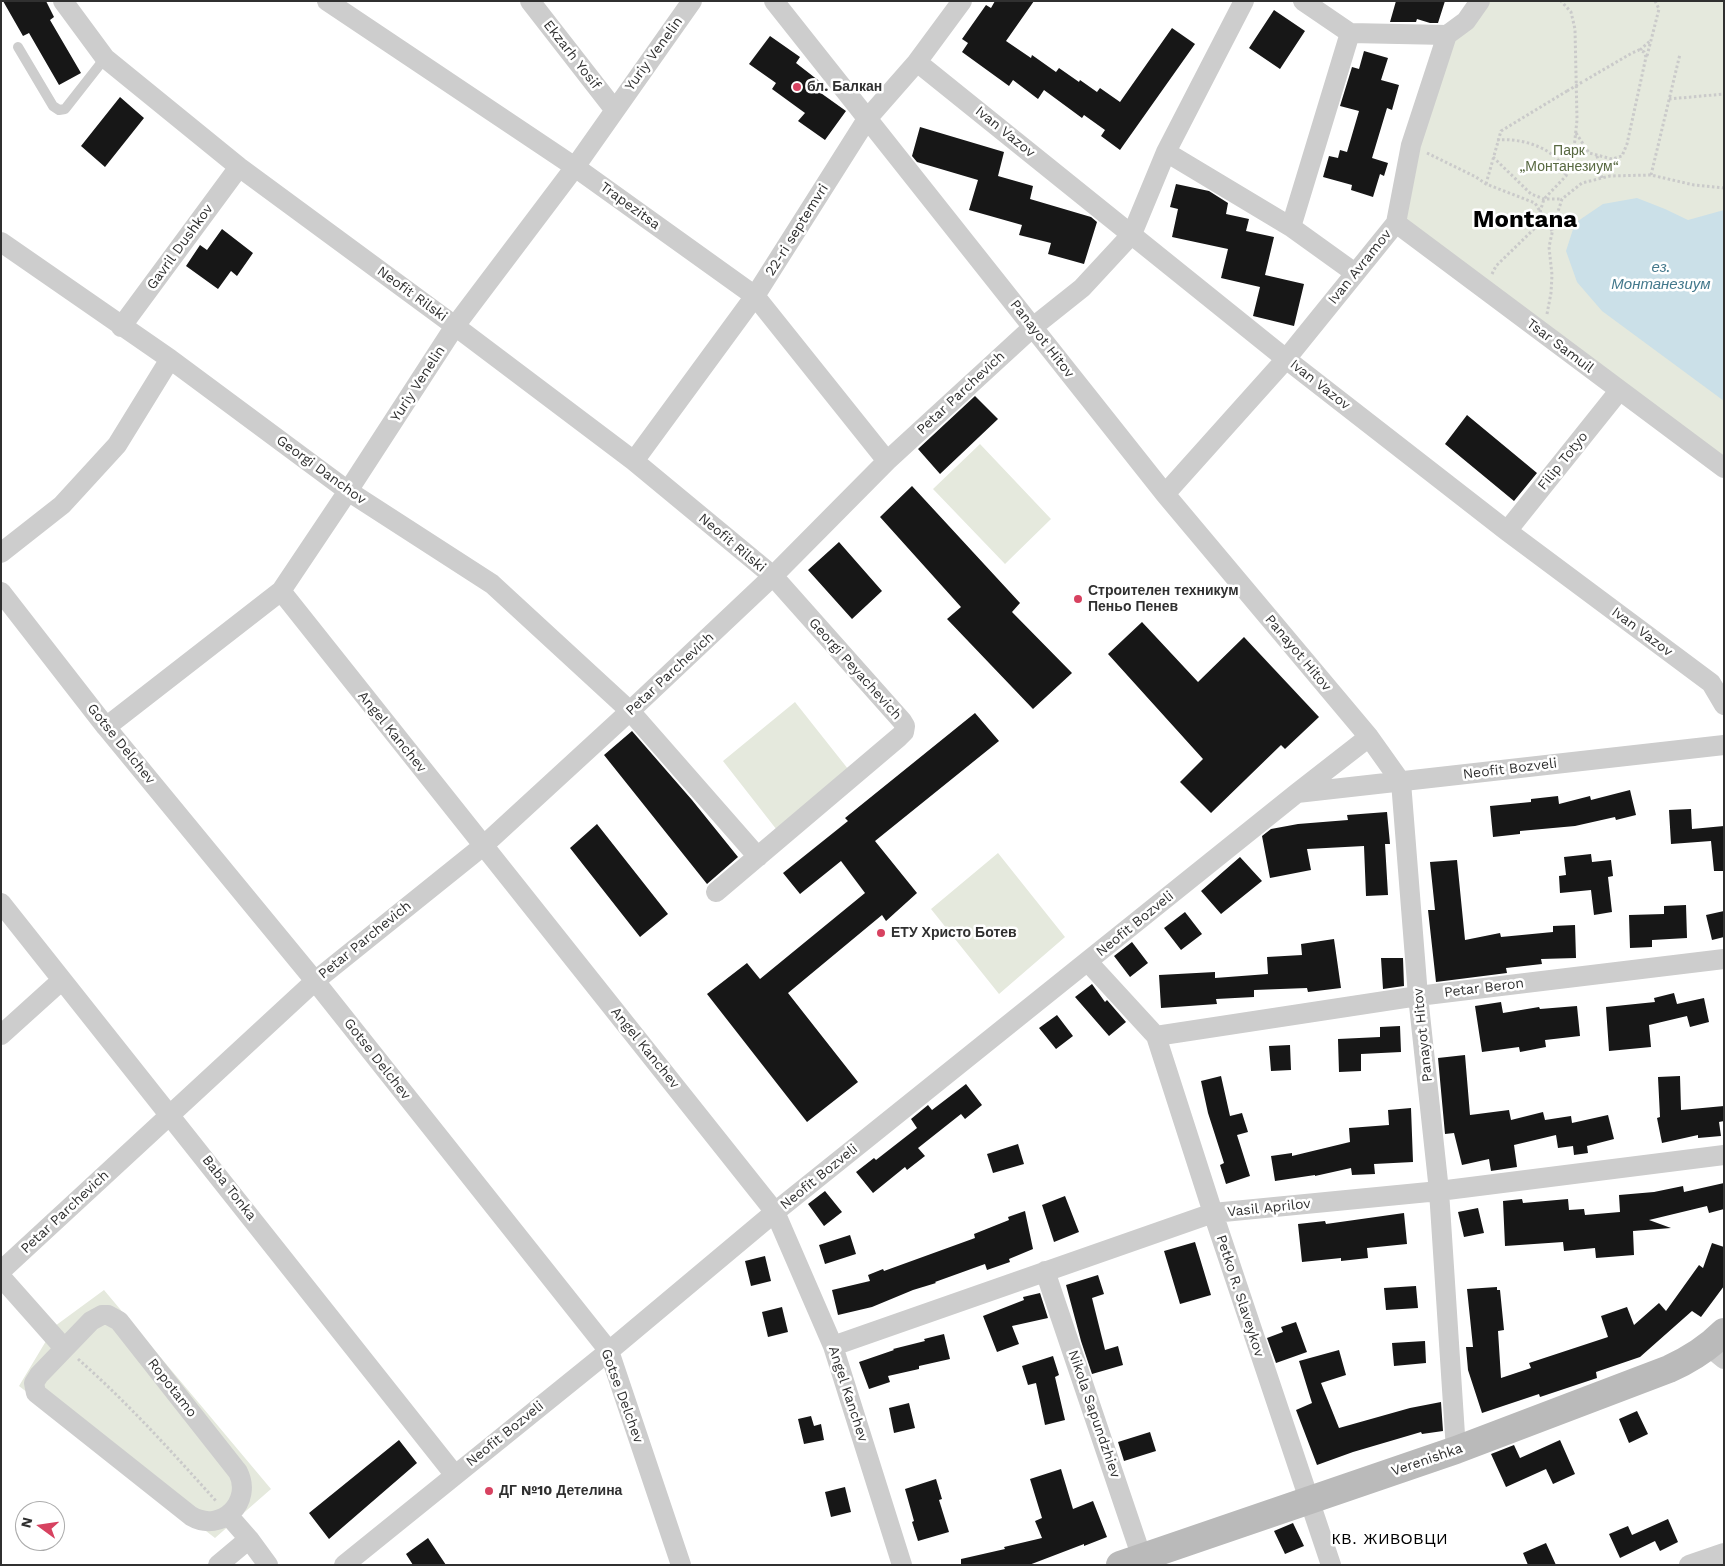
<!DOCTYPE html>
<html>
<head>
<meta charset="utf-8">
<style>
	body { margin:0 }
	#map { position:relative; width:1725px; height:1566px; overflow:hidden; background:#fff; font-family:"Work Sans",sans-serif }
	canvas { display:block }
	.frame { position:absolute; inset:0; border:2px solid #303030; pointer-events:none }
	.north { position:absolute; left:15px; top:1501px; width:50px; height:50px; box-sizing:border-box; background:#fff; border:1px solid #acacac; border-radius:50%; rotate:284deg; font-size:14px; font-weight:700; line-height:20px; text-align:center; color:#303030 }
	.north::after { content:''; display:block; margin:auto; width:18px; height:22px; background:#d74260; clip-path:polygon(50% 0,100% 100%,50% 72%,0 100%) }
</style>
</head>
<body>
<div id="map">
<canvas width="1725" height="1566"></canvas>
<div class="frame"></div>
<div class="north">N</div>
</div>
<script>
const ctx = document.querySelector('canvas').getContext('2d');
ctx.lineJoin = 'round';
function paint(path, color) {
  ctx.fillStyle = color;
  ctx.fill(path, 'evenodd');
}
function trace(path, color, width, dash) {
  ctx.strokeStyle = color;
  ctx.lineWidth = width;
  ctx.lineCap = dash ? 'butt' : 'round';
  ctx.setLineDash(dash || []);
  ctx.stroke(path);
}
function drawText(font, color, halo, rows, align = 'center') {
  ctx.font = font + ' "Work Sans",sans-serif';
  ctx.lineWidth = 5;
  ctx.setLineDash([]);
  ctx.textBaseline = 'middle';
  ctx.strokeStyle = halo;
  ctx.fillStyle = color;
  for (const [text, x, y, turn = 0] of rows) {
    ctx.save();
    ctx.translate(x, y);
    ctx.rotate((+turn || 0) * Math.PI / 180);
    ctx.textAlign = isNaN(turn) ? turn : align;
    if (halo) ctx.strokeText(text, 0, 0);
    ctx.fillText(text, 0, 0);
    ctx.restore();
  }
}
const green = new Path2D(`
	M1480,1H1724V467L1396,223L1447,35Z
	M980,444L1051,519L1005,564L933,489Z
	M795,702L852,774L780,834L723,761Z
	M998,853L1065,937L999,994L931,909Z
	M104,1290L271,1489L215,1538L19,1386L55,1326Z`);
const water = new Path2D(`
	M1637,198L1665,209L1688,220L1724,210V401L1602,311L1577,282L1566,251L1575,223L1603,204Z`);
const building = new Path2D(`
	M3,1H46L54,17L50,20L81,73L59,85L29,33L23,36Z
	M995,1H1034L1006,41L1031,58L1032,55L1056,72L1059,68L1079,82L1080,80L1097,92L1100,88L1120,102L1172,28L1195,44L1120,150L1101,136L1105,130L1084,115L1082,118L1044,90L1038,99L1013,80L1009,86L962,52L968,43L962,39L986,5L991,8Z
	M1396,1H1445L1438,23H1430L1417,19L1416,22H1390Z
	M1274,10L1305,31L1280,69L1249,48Z
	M770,36L800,57L796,63L823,84L818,91L846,111L825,140L798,121L805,113L772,89L776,83L749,64Z
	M1364,51L1388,58L1381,80L1399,85L1392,110L1387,108L1372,158L1388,163L1384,176L1380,174L1373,197L1351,190L1352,185L1323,177L1329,156L1338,158L1340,150L1347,152L1359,111L1340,106L1352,67L1359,69Z
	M120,97L144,118L105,167L81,146Z
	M920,127L1004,152L998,176L1033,186L1030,199L1091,217L1097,222L1084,264L1048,254L1051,243L1019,235L1022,225L969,210L978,180L917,162L912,156Z
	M1176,184L1209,191L1228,203L1226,214L1249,219L1246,231L1274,237L1265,275L1304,284L1294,326L1253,316L1260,287L1221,278L1228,249L1172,237L1178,209L1170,207Z
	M222,229L253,253L237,276L231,271L218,289L186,266L200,245L207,250Z
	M975,396L998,419L940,474L918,449Z
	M1467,415L1537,473L1514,501L1445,444Z
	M912,486L1020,603L1012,612L1072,673L1033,709L947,619L961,607L880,517Z
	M839,542L882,591L852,619L808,570Z
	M1142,622L1198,682L1244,637L1319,717L1285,749L1281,745L1211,813L1180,782L1203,759L1108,654Z
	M975,713L999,741L875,841L917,893L886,921L882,915L788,993L858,1082L807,1122L707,994L747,963L760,979L865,893L841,861L800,894L783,873L848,821L845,818Z
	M632,731L692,800L738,857L707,884L604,755Z
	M1630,790L1636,815L1616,820L1615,817L1575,826L1520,831V834L1493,837L1490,806L1531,802V799L1558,796L1559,804L1590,796L1591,800Z
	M1691,809L1692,829L1724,826V871H1714L1711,841L1671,844L1669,810Z
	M1387,812L1390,844H1385L1388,895L1366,896L1364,846L1307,849L1311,870L1270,878L1262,836L1271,829L1298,824L1348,820L1347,815Z
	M597,824L668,914L640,937L570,848Z
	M1591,854L1592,862L1611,860L1613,876L1608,877L1612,912L1594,915L1591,890L1560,893L1559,876L1566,875L1564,857Z
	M1240,857L1262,881L1221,914L1201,891Z
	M1457,860L1465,940L1500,933L1501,937L1553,932V926L1575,925L1576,958L1541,959L1542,964L1506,968L1507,973L1436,982L1428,910H1435L1430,862Z
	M1686,905L1687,938L1652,940V947L1630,948L1629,915L1664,914V906Z
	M1724,911V937L1712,940L1706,915Z
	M1185,912L1202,934L1181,950L1164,928Z
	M1334,939L1341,988L1308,992L1307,988L1254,990V997L1216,999L1217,1004L1161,1008L1159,975L1215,972V978L1268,974L1267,957L1302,955L1301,944Z
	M1132,942L1148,963L1130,977L1114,956Z
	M1381,958H1403L1404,986L1383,989Z
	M1092,984L1105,1002L1107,1000L1126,1022L1109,1036L1075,997Z
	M1674,993L1677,1004L1704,998L1709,1022L1690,1027L1687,1016L1649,1025L1651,1047L1609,1051L1606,1007L1655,1002L1654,998Z
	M1501,1002L1503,1013L1539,1007L1540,1009L1577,1006L1580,1036L1545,1040L1546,1047L1520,1052L1519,1047L1482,1052L1475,1006Z
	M1057,1015L1073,1036L1056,1049L1039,1028Z
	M1400,1026L1401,1052L1361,1054V1071L1339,1072L1338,1039L1380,1037V1027Z
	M1290,1045L1291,1070L1271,1071L1269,1046Z
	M1465,1055L1470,1115L1509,1110L1511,1120L1543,1112L1545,1120L1571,1116L1572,1123L1608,1115L1614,1139L1587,1146L1588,1153L1574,1155L1573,1146L1558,1148L1556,1135L1514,1145L1517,1167L1491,1171L1489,1159L1462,1165L1454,1133L1445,1134L1438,1058Z
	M1221,1076L1230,1116L1242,1113L1248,1132L1237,1135L1250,1176L1226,1184L1220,1165L1224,1163L1208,1113L1201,1081Z
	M1680,1076L1681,1110L1724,1106V1121L1719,1122L1721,1136L1698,1138V1135L1662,1143L1657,1118L1660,1117L1658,1077Z
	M966,1084L982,1105L965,1119L961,1114L918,1148L925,1156L907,1170L905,1167L873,1193L856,1172L874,1158L876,1160L917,1128L911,1119L928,1105L932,1110Z
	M1411,1108L1413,1162L1374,1164L1375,1174L1352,1175L1351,1168L1315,1176V1175L1275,1181L1271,1156L1292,1153V1156L1350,1142L1349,1128L1389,1125L1388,1110Z
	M1018,1144L1024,1164L993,1173L987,1154Z
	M1724,1183V1209L1709,1213L1707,1206L1649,1220L1671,1228L1633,1231L1634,1255L1596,1258L1595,1248L1564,1251L1563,1242L1505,1246L1503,1201L1522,1199L1523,1203L1568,1199L1569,1210L1584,1209L1585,1215L1620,1212L1619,1195L1654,1192L1683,1186L1684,1192Z
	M825,1191L842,1212L824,1226L808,1204Z
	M1065,1196L1079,1232L1054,1242L1042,1205Z
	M1478,1208L1484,1233L1464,1237L1458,1212Z
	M1025,1211L1033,1249L1009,1259L1010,1262L987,1270L985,1264L935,1282L936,1283L913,1290L872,1307L838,1315L832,1290L870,1281L868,1275L883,1269L884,1271L975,1238L974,1234L1009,1220L1008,1217Z
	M1404,1213L1407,1244L1367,1248L1368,1258L1341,1261V1258L1302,1262L1298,1224L1325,1221L1326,1224Z
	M850,1235L856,1254L825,1264L819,1245Z
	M1195,1242L1211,1295L1180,1304L1164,1251Z
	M1712,1243L1724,1247V1286L1701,1317L1692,1311L1640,1357L1596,1372L1597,1378L1540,1397L1539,1394L1482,1413L1468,1370L1466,1347H1473L1467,1289L1497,1287V1290H1500L1504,1330L1498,1331L1501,1378L1531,1368L1529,1363L1608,1337L1601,1316L1627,1307L1634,1325L1659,1303L1666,1311L1699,1265L1703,1268Z
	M765,1256L771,1281L751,1286L745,1261Z
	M1098,1275L1104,1294L1092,1298L1105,1350L1118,1346L1123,1365L1092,1374L1081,1341L1066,1285Z
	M1416,1286L1418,1308L1386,1310L1384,1288Z
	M1040,1293L1048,1318L1012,1326L1019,1344L997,1352L983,1316L1024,1300L1023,1297Z
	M782,1307L788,1332L768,1337L762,1312Z
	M1296,1322L1307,1352L1276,1363L1267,1338L1283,1332L1281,1327Z
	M944,1334L950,1359L919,1366V1369L888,1376L890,1382L869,1389L859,1362L894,1350L893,1349L925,1341L924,1339Z
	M1425,1341L1426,1363L1394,1366L1392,1343Z
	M1339,1350L1346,1375L1321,1383L1339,1428L1410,1408L1441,1402L1443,1431L1422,1434L1421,1432L1353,1452L1317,1465L1296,1410L1312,1403L1299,1361Z
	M1053,1356L1059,1375L1055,1377L1065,1420L1045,1425L1036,1383L1028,1385L1022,1366Z
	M909,1403L915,1428L894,1433L889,1408Z
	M1637,1411L1648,1434L1629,1443L1619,1419Z
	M811,1416L814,1426L821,1424L824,1440L804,1444L798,1419Z
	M1150,1432L1156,1451L1124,1461L1118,1442Z
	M399,1440L417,1463L329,1539L309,1513Z
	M1560,1440L1575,1474L1553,1484L1546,1469L1506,1487L1491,1454L1514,1445L1520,1458Z
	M1061,1469L1073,1509L1093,1501L1107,1537L1084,1546V1544L1029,1565H961V1559L1005,1549L1004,1547L1042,1538L1035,1521L1042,1518L1030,1479Z
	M936,1479L942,1499L939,1500L949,1532L918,1541L912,1522L914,1521L905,1489Z
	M845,1487L851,1512L831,1517L825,1492Z
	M1668,1519L1678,1542L1660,1551L1655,1541L1620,1558L1609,1534L1628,1526L1632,1535Z
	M1293,1523L1304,1546L1285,1554L1274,1531Z
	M428,1538L446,1565H413L406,1554Z
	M1546,1543L1556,1565H1528L1523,1553Z`);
const path = new Path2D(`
	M1640,50L1650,41
	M1647,56L1659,9L1655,1
	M1669,99L1724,94
	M1576,133L1589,153L1612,159L1622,156L1627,144L1646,57L1644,52L1639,50L1632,53L1584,81
	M1497,140C1518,138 1545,145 1559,161C1562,165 1564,171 1566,176
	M1427,153L1476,177L1486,184L1535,203L1552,231
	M1597,156L1602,178
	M1493,157L1531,194L1544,199H1562
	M1651,175L1680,54
	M1486,184L1501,131L1567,91
	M1492,274L1496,266L1535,228L1544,199L1566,176L1573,158L1577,120L1575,29L1571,12L1561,1
	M1547,314L1551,293L1552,275L1549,247L1554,224L1562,199L1582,183L1610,176L1651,175L1694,185L1724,188
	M78,1359C128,1403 172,1452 216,1501`);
const service = new Path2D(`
	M18,47L53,106L59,110L65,109L105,58`);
const minor = new Path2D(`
	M63,1L105,58L239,167L455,326L634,461L773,576L902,721L905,726L904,732L899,737L716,892
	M327,1L575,167L755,296L887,461
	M530,1L614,109
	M774,1L1165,494L1369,737L1401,782L1418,996L1439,1191L1456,1450
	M1303,1L1350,33L1447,35
	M917,62L1286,359L1507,531L1711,683L1724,705
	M1166,152L1291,227L1350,33
	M1396,223L1724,468
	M1291,227L1355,273
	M1,242L170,359L348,491L492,584L630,711L758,857
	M121,327L239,167
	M634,461L755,296L867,119L917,62L962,1
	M1165,494L1286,359L1396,223L1411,145L1447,35L1466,21L1480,1
	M1507,531L1619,391
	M1,553L62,505L117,445L170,359
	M281,591L775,1212L833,1346L902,1565
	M1,592L106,727L315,981L609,1351L681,1565
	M106,727L281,591L348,491L455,326L575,167L692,1
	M1297,793L1724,745
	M1,903L454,1474
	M1088,962L1156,1036L1213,1213L1331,1565
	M1,1035L62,980
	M1156,1036L1418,996L1724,959
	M1,1271L315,981L483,846L630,711L773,576L887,461L1033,327L1082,288L1132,234L1166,152L1244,1
	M1045,1271L1142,1558
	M1,1277L64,1348
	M102,1315H108L119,1321L238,1472C253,1501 222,1534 191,1516L36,1393L34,1383L39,1375L91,1321Z
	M833,1346L1213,1213L1439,1191L1724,1155
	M1708,1346L1724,1359
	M249,1539L268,1565
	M218,1565L249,1539L228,1515
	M344,1565L609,1351L775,1212L1297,793L1369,737
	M1689,1565L1724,1553`);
const secondary = new Path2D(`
	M1120,1565L1456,1450L1669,1369C1689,1360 1708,1348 1724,1332`);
const pathBridge = new Path2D(`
	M1567,91L1584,81`);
const markers = [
	[797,87,5,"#d74260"],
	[1078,599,5,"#d74260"],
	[881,933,5,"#d74260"],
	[489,1491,5,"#d74260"]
];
const streetNames = [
	["Yuriy Venelin",654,54,-54],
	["Ekzarh Yosif",572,55,52],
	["Ivan Vazov",1005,132,39],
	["Trapezitsa",630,206,36],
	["22-ri septemvri",797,230,-58],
	["Gavril Dushkov",180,247,-54],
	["Ivan Avramov",1360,267,-51],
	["Neofit Rilski",412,294,36],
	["Panayot Hitov",1042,339,52],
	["Tsar Samuil",1560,346,37],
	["Yuriy Venelin",418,384,-57],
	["Ivan Vazov",1320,385,38],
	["Petar Parchevich",961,393,-43],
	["Filip Totyo",1563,461,-51],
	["Georgi Danchov",321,470,36],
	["Neofit Rilski",732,543,40],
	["Ivan Vazov",1642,632,37],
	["Panayot Hitov",1298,653,50],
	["Georgi Peyachevich",855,669,48],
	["Petar Parchevich",670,674,-43],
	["Angel Kanchev",392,732,51],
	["Gotse Delchev",121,744,51],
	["Neofit Bozveli",1510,769,-7],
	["Neofit Bozveli",1135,924,-39],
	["Petar Parchevich",365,940,-39],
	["Petar Beron",1484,988,-7],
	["Panayot Hitov",1423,1035,-96],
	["Angel Kanchev",645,1048,51],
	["Gotse Delchev",377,1059,52],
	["Neofit Bozveli",819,1177,-39],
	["Baba Tonka",229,1188,52],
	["Vasil Aprilov",1269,1208,-6],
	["Petar Parchevich",65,1212,-43],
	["Petko R. Slaveykov",1240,1296,72],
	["Ropotamo",172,1388,52],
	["Angel Kanchev",848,1394,72],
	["Gotse Delchev",622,1396,70],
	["Nikola Sapundzhiev",1094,1414,71],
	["Neofit Bozveli",505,1434,-39],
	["Verenishka",1427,1460,-19]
];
const poiNames = [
	["бл. Балкан",807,87],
	["Строителен техникум",1088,591],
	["Пеньо Пенев",1088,607],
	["ЕТУ Христо Ботев",891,933],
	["ДГ №10 Детелина",499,1491]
];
const parkNames = [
	["Парк",1569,151],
	["„Монтанезиум“",1569,167]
];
const waterNames = [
	["ез.",1661,268],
	["Монтанезиум",1661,285]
];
const neighbourhoodNames = [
	["КВ. ЖИВОВЦИ",1390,1540]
];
const townNames = [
	["Montana",1525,220]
];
paint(green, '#e5e9dd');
paint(water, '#cbe0e8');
paint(building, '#171717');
trace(path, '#cacaca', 3, [2.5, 2.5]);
trace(service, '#cdcdcd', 10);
trace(minor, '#cdcdcd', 20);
trace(secondary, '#bababa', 28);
trace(pathBridge, '#cacaca', 3, [2.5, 2.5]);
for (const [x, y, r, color] of markers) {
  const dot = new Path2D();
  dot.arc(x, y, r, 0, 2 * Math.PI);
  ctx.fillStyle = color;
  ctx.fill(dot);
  trace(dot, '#fff', 2);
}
drawText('14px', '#303030', '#fff', streetNames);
drawText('bold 14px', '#303030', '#fff', poiNames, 'left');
drawText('14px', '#586941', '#fff', parkNames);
drawText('italic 15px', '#44798c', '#fff', waterNames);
ctx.letterSpacing = '1px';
drawText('15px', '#000', '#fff', neighbourhoodNames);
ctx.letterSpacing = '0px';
drawText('bold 24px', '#000', '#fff', townNames);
</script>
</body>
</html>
